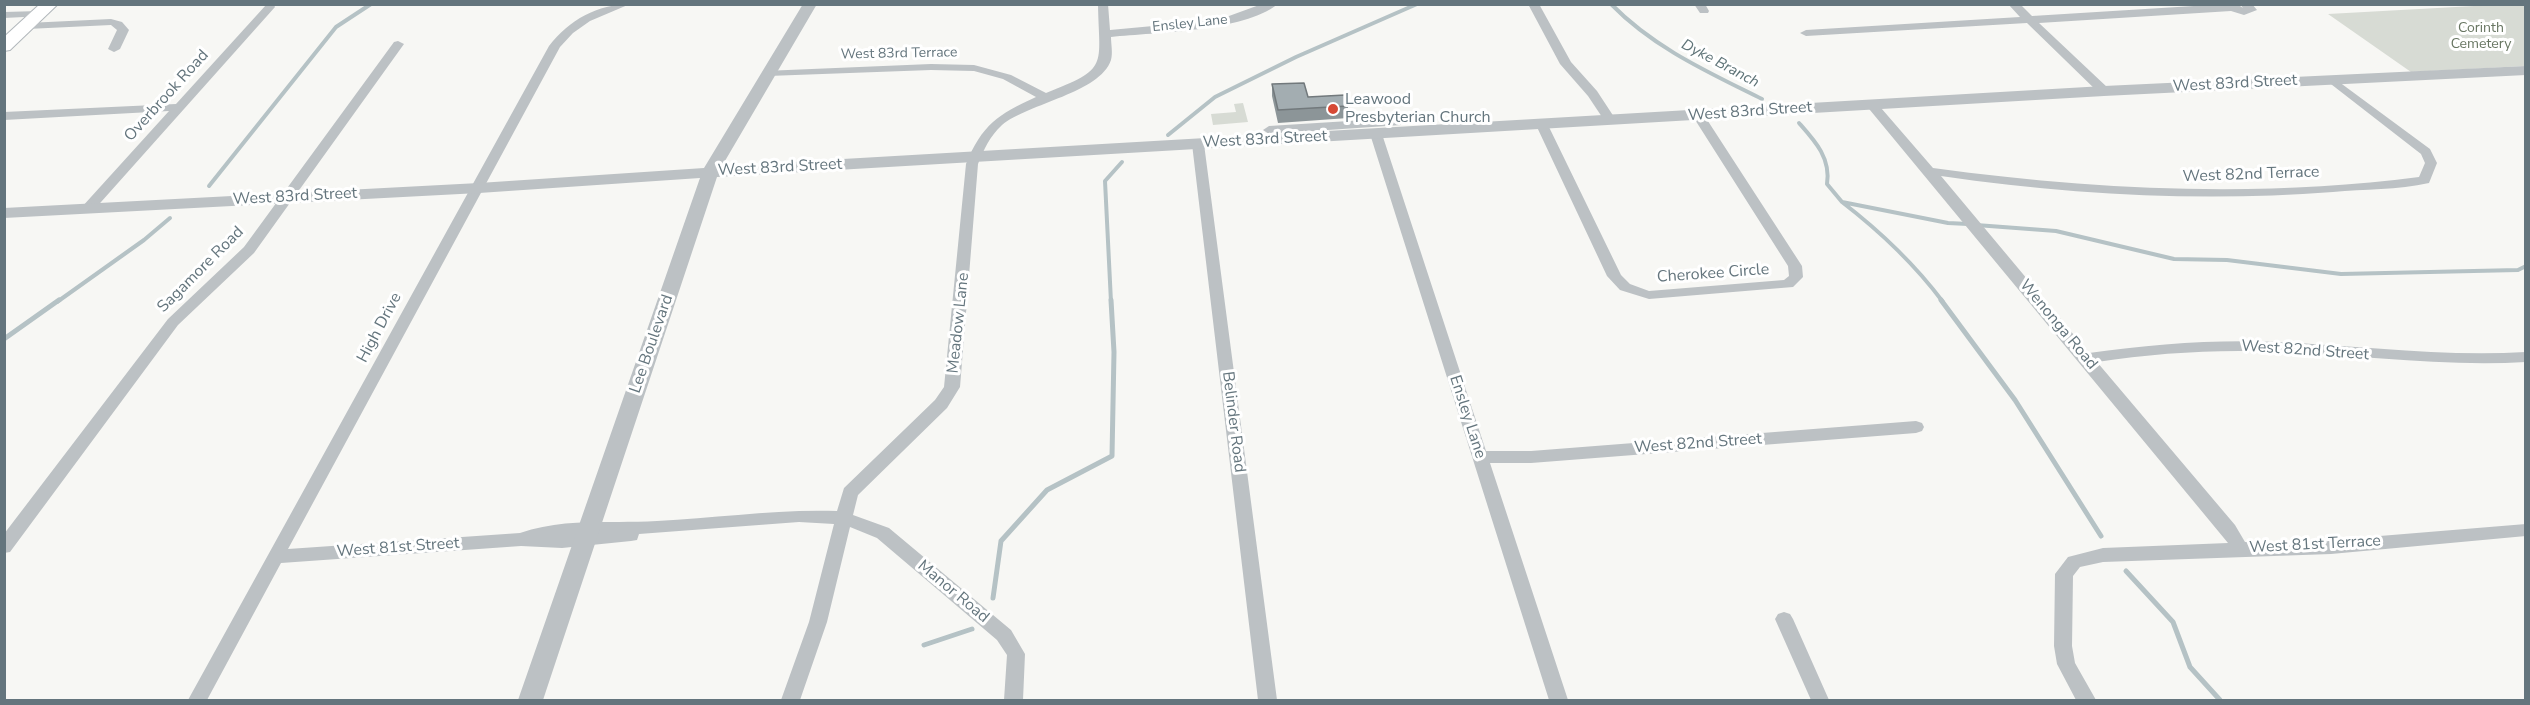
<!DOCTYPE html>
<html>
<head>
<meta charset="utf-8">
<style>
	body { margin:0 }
	#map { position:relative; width:2530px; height:705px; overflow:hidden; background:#f7f7f4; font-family:"Nunito Sans",sans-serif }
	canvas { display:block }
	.frame { position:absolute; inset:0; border:6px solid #64757d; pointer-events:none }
</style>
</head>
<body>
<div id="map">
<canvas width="2530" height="705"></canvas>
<div class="frame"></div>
</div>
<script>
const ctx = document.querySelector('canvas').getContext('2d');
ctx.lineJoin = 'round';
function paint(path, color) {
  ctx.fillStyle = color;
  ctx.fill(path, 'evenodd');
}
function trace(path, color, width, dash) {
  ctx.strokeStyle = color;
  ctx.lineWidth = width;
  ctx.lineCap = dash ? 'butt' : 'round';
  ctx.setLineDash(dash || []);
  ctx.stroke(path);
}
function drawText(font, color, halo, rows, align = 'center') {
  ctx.font = font + ' "Nunito Sans",sans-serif';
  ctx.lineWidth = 6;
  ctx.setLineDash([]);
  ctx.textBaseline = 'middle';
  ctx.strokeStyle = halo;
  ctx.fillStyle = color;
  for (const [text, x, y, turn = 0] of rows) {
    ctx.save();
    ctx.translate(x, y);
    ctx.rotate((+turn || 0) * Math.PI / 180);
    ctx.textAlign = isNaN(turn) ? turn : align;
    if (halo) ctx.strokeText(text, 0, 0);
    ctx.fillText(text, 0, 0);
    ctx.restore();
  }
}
const green = new Path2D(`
	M2492,5H2525V66L2411,72L2328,14Z
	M1243,103L1248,122L1213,125L1211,114L1236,112L1234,104Z`);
const streamFar1 = new Path2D(`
	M1611,4C1654,48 1708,72 1762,99
	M1799,123C1815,141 1831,158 1827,184L1842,202L1948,223L1968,224
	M1168,135L1215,97L1296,57L1417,4
	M209,186L336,27L371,4
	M1842,202C1881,232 1913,262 1943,302
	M1976,225L2056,231L2174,259L2227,260L2341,274L2518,270L2526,266
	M57,302L144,240L170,218
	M1111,302L1105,181L1122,162`);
const stream = new Path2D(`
	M1941,300L2015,400L2101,536
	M4,339L59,300
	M2126,571L2173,622L2190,667L2220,700
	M993,598L1001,541L1047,490L1112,456L1114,352L1111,300
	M924,645L972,629`);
const minor = new Path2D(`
	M630,4L590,21L573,33L560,47L288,549L520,533C565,517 611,524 657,521C717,518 777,509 837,511L844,488L935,400L944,387L966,164C982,125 998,114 1036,97L1003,79L974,71L931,70L768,76L764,75V71L931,64L974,65L1011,75L1046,93C1110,68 1099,67 1098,4H1108L1110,30L1218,20L1262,4H1278C1242,32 1157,32 1111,37C1111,44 1113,53 1111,60C1100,93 1029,103 1002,125C990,136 984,149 978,164L960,387L947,408L858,495L853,515L889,528L1011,630L1025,654L1023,700H1004L1007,655L997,640L877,538L850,527L827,622L800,700H781L809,622L834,524L799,522L639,534L637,540L631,541L562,548L521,546L281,563L207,700H188L549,46C569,20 598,4 630,4Z
	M1528,4H1539L1571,62L1597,91L1616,120L1614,123H1606L1588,96L1560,64Z
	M1694,4H1705L1709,11L1708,13H1700Z
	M2008,4H2020L2032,16L2226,4H2237L2243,8L2240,4H2252L2257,10L2244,15L2231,11L2039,23L2108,88V94H2100L2027,23L1806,36L1800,33L1806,30L2020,17Z
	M266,5H274L275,7L93,211H83L81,208L169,111L4,120V112L176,104Z
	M40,11L45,14L44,16L4,18V12Z
	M111,19L122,22L129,30L120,49L114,52L108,49L117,30L111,25L27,29L21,26L27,23Z
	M398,41L404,44L254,253L178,325L10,552L4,553V534L168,319L244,247L394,42Z
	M2331,76L2430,149L2437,163L2429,183C2398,190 2364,189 2333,192C2202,202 2071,195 1941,176L2089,353C2152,344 2216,339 2280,342C2362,346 2443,357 2526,352V362C2443,367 2362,355 2279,352C2218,349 2157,353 2097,362L2235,525L2245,542L2331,540L2526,524V536L2331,554L2103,562L2080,567L2073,576L2072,646L2075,663L2096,700H2076L2057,664L2054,646L2055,574L2068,557L2103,548L2228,543L1865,104L1871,100L1875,101L1933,168C2094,190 2258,198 2419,177L2425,163L2421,154L2327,81L2325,79Z
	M1698,111L1704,115L1802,266L1803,277L1793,287L1649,299L1620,290L1607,276L1536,125L1542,121L1548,125L1621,275L1630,284L1649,291L1784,280L1789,276L1788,266L1692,115Z
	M1397,118L1401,119V125L1269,134L1263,130L1269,126Z
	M1376,130L1382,134L1486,451H1531L1916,421L1922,423L1924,427L1922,431L1916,433L1531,463H1490L1568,700H1549L1370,134Z
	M1198,140L1204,144L1277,700H1258L1192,144Z
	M1784,612L1790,614L1793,619L1829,700H1811L1775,619L1778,614Z`);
const tertiary = new Path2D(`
	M803,4H817L722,166L2104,86L2526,66V75L2104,96L717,177L543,700H518L700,178L479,193L4,218V208L479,183L704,168Z`);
const secondary = new Path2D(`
	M40,4H58L10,50L4,51V37Z`);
const wall = new Path2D(`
	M1272,84L1308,97L1348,106V118L1278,123L1272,96Z`);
const building = new Path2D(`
	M1304,83L1308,97L1345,95L1348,106L1278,110L1272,84Z`);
const markers = [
	[1333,109,6,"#d64935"]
];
const farStreetnames = [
	["Ensley Lane",1190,24,-6],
	["West 83rd Terrace",899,54,-1]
];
const farParknames = [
	["Corinth",2481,29],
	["Cemetery",2481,45]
];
const farWaternames = [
	["Dyke Branch",1720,64,28]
];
const streetNames = [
	["West 83rd Street",2235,84,-3],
	["Overbrook Road",167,96,-48],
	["West 83rd Street",1750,112,-4],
	["West 83rd Street",1265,140,-3],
	["West 83rd Street",780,168,-3],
	["West 82nd Terrace",2251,175,-2],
	["West 83rd Street",295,197,-3],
	["Sagamore Road",201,270,-45],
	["Cherokee Circle",1713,274,-4],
	["Meadow Lane",959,323,-84],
	["Wenonga Road",2058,325,50],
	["High Drive",380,328,-62],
	["Lee Boulevard",652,344,-71],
	["West 82nd Street",2305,351,4],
	["Ensley Lane",1467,417,72],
	["Belinder Road",1233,422,83],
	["West 82nd Street",1698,444,-4],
	["West 81st Terrace",2315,545,-3],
	["West 81st Street",398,548,-4],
	["Manor Road",953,592,40]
];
const poiNames = [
	["Leawood",1345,100],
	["Presbyterian Church",1345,118]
];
paint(green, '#d7dbd4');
trace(streamFar1, '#b5c2c5', 4);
trace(stream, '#b5c2c5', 5);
trace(secondary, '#b1b7bb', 2);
paint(minor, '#bcc1c4');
paint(tertiary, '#bcc1c4');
paint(secondary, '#fff');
paint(wall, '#8c9598');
paint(building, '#a3adb1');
trace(building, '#72797c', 1.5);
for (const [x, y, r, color] of markers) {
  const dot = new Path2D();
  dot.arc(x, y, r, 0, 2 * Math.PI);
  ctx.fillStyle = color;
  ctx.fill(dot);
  trace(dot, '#fff', 2);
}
drawText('14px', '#64757d', '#fff', farStreetnames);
drawText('14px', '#687662', '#fff', farParknames);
drawText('italic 15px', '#5f7478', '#fff', farWaternames);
drawText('16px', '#64757d', '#fff', streetNames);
drawText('16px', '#64757d', '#fff', poiNames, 'left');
</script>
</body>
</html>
